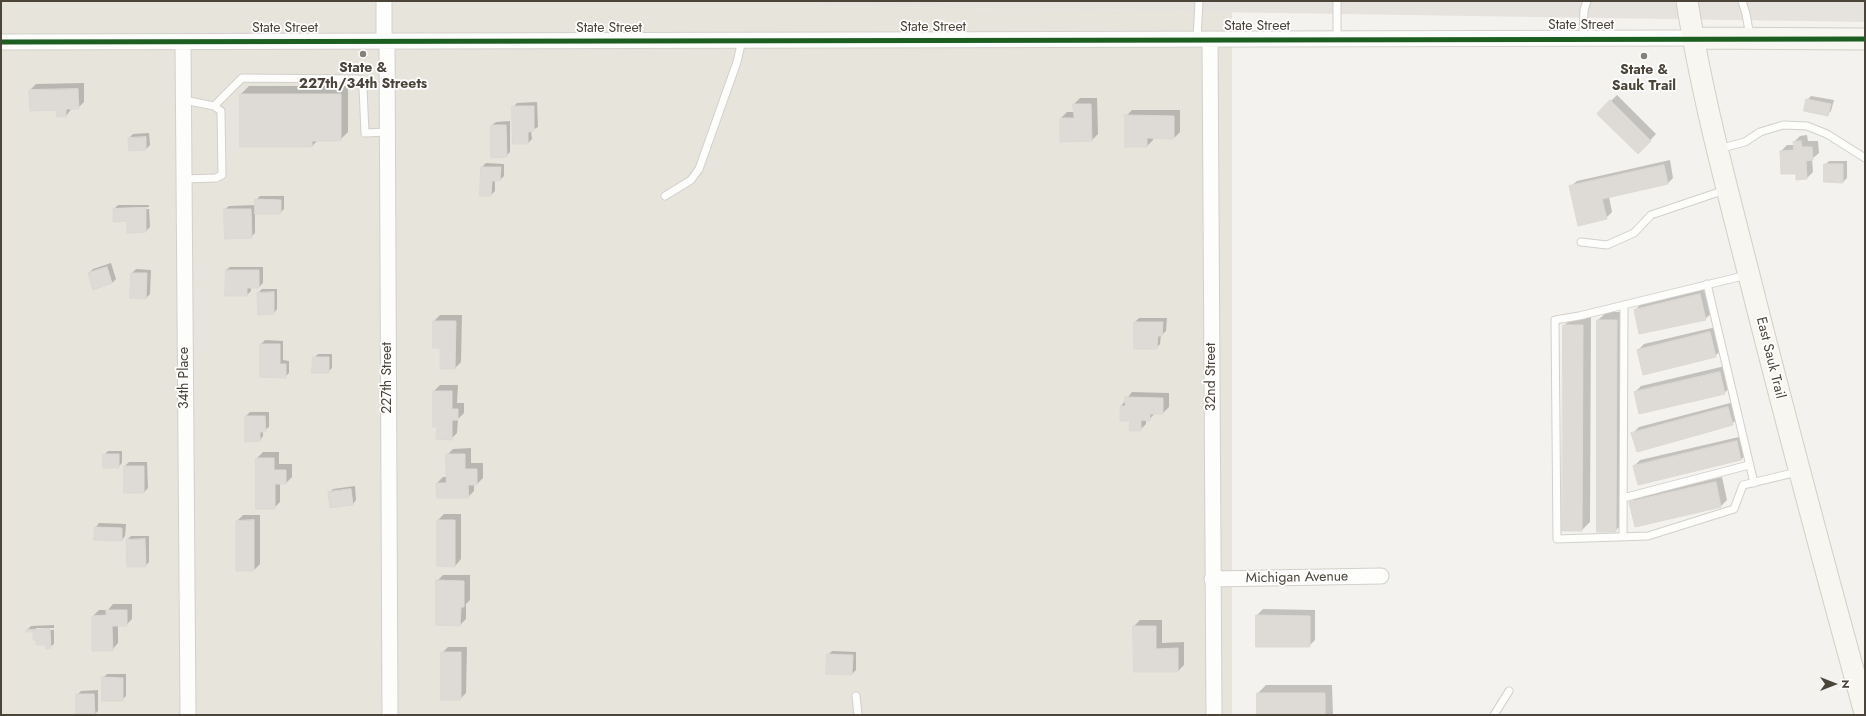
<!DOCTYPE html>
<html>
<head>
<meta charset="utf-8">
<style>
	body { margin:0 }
	#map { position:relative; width:1866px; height:716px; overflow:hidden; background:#f4f2ee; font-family:Jost,sans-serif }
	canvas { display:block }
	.frame { position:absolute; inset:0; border:2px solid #4b4439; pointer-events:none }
	.north { position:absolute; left:1814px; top:664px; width:40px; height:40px; -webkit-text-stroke:3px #fff; paint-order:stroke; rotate:90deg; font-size:11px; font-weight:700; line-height:16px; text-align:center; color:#4b4439 }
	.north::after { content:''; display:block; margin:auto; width:14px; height:18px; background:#4b4439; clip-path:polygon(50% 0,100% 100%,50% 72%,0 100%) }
</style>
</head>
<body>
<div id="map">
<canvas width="1866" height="716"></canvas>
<div class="frame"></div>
<div class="north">N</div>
</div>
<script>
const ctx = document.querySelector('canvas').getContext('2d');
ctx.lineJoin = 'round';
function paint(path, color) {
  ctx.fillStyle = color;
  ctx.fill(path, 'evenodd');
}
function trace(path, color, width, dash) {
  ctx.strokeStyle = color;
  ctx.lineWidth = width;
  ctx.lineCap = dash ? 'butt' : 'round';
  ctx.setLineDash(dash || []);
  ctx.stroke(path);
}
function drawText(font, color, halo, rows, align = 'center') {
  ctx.font = font + ' Jost,sans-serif';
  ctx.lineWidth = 3.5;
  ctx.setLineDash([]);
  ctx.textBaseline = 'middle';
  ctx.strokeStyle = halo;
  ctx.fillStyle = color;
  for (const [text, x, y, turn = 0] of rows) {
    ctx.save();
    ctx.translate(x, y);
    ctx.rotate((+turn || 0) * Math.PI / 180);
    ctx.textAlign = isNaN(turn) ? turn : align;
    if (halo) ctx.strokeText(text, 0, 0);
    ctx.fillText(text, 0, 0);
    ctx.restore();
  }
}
const residential = new Path2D(`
	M1,1H820V6L1232,12V715H1Z`);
const industrial = new Path2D(`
	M820,1H1865V22L820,6Z`);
const shadow = new Path2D(`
	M84,83V102L78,108H72L66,116H58L57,109L30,90L36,84Z
	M249,86H348V132L340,140H318L312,146H241V94Z
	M1617,95L1656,134L1644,147L1598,114Z
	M1811,96L1834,100L1831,111L1827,115L1807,100Z
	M1080,98H1097L1098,134L1092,140L1061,118L1067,112H1075L1074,104Z
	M537,102L538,127L531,131L532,139L528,143L513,107L517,103Z
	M1132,110H1180V132L1174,138L1153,137V140L1147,146L1126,116Z
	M510,121V152L506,156L492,125L496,122Z
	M149,133L150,145L146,149L129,138L133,134Z
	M1807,135L1808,141H1818L1819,153L1812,159L1813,172L1807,178L1797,173L1781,151L1787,145H1794V142L1800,136Z
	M1670,160L1673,178L1667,184L1609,197L1612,212L1606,218L1570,187L1577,181Z
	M1829,161H1847V178L1843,182L1825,165Z
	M486,163L504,164V176L500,180H495V191L491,195L482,167Z
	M260,196H284V209L280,213H255V233L251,237L225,209L229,206L256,205V200Z
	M118,205H149V207L117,208V210L149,209L150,227L146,231L128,232V220L114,209Z
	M111,263L116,279L112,283L94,288L89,273L93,269Z
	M230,267H263V283L259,287H251V291L247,295H226V270Z
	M136,269L151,270L150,294L146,298L132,273Z
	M262,289H277V309L274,313L258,293Z
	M1706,289L1712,313L1705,319L1635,310L1641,304Z
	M1607,312H1624L1623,523L1615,531L1598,320Z
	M440,315H462L461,362L455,368L441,347L434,321Z
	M1572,317H1591L1590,522L1582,530L1564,326Z
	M1139,318H1167L1166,331L1161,335L1160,344L1156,348L1135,322Z
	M1716,327L1721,350L1715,356L1638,350L1644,344Z
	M265,340L283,341V360L289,361V373L285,377L261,344Z
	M318,354H332V368L328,372L314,358Z
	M1725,366L1731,387L1724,393L1635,392L1641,386Z
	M440,385H458L457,403H464V413L458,419L457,433L451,439L438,426L434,391Z
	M1132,392L1169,393V407L1163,413H1155L1149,420H1146V424L1140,430L1131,420H1121V406Z
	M1734,402L1738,418L1732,424L1633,433L1639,427Z
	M250,412H269V427L263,431V436L260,440L246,416Z
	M1743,436L1747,453L1741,460L1634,466L1640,460Z
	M471,448V463H483V478L477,484H474V491L468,497L437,483L443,477H447V455L453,449Z
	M108,451H122V463L118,467L104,455Z
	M263,452H279V464H292V477L286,483H280V502L274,508L257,458Z
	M129,462H147L148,488L144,492L125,466Z
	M1722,477L1727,500L1721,506L1636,526L1630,503L1637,497Z
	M355,486L356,500L353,504L329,493L333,489Z
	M444,514H461V559L455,566L438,520Z
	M243,515H260V564L254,570H237V521Z
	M99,523L126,524L125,536L122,540L96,527Z
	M131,536H149V562L145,566L127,540Z
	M443,575H470V600L466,604V619L460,625L437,581Z
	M113,604H132V619L126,625H118V643L112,650L93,616L99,610H108Z
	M1263,609L1315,610V640L1309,646L1257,615Z
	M1140,620H1162V643L1184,642V665L1178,671H1135L1134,626Z
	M54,625V628H36V630H54V644L50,647L34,631L27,630L31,626Z
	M448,647H467L466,693L460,699L442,653Z
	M832,651L856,652V670L852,674L828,655Z
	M107,674H126V696L122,700L103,678Z
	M1266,685H1332L1333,715H1258V693Z
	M98,690V711L94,715H77V695L81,691Z`);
const building = new Path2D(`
	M78,89L79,109H66V117H57L56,110L30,111L29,90Z
	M240,94H341V141H312V147H240Z
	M1806,99L1831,104L1828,116L1804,111Z
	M1610,100L1651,141L1638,154L1597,114Z
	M1073,104H1091L1092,141L1060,142V118H1074Z
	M512,106H534V131L528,132V144H513Z
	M1125,115L1174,116V139L1147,138V147H1125Z
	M491,125H506L507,157L491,158Z
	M146,137V150L129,151L128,138Z
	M1801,141L1802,147H1812L1813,160L1806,161L1807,179L1796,180V174H1781L1780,151L1794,150L1793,142Z
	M1824,164H1843V183L1824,182Z
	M1664,165L1668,184L1602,199L1607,219L1578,226L1569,186Z
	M481,167H501L500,181H492L491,196H480Z
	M255,199L281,200V214H255Z
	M146,208V232L127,233V221L113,222V209Z
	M224,209H251L252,238L225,239Z
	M107,267L112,283L93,290L88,273Z
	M226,270H259V288H247V296H225Z
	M131,273H147L146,299L130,298Z
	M274,292V314L258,315L257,293Z
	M1700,294L1706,320L1639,334L1634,310Z
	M1597,320H1617L1616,532H1597Z
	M433,321H456L455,369H440V348H433Z
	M1134,322H1163L1162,336H1158L1157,349H1134Z
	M1563,325H1583L1582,531H1562Z
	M1710,332L1716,357L1643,375L1637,350Z
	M260,344H280V364H286V378L260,377Z
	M313,357H329V373H312Z
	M1720,372L1725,394L1639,414L1634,392Z
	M433,391H452V409H458V420H452V440L436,439L437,427H433Z
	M1125,397L1163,398V414H1150V421L1141,420V431H1129L1130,421H1120V406H1125Z
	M1728,407L1733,425L1637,452L1631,433Z
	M245,416H265L266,432H260V441L245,442Z
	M1737,441L1741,460L1638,485L1633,466Z
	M103,454H119V468H103Z
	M446,454H465V469H477V485H468L469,498H437L436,483H446Z
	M256,458H274V470H286V484H275V509H256Z
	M124,466H144V493H124Z
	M1716,482L1721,507L1635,527L1629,502Z
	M351,489L353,505L330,508L328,492Z
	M254,520V571H236V521Z
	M437,520H455V567L437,566Z
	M95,527L122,528V541L94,540Z
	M145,539L146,567H127L126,540Z
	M436,580L464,581V607H461L460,626L436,625Z
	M106,610H127V626H112L113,651H92V616L106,615Z
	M1256,615L1310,616V647H1256Z
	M1133,626H1156V649L1178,648V672H1134Z
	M50,629L51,648L46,649L45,645H36V640H33V632H26V630Z
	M441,652H461V700H441Z
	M827,654L853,655L852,675L826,674Z
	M102,677L123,678V701H102Z
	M1257,693H1325V715H1257Z
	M76,694H94L95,715H76Z`);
const lane = new Path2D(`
	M1742,1L1746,14L1750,36
	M1583,38L1584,10L1587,1
	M1197,39L1199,1
	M1337,39V1
	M184,100L214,106L221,111L222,175L216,178L184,179
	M214,106L242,78L358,79L363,88L365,133L387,132
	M1718,149L1745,142L1760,132L1783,125L1807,126L1827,134L1865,158
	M665,196L691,180L699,169L737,62L742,40
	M1581,242L1607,245L1634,233L1651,215L1725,190
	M1747,275L1579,316L1555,320L1557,539L1648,536L1734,509L1743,485L1797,472
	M1707,284L1754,483
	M1623,498L1749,465
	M1623,536L1624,305
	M856,696L858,715
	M1494,715L1509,691`);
const street = new Path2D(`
	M1210,39L1214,715
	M384,41V1
	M387,41L390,715
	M1,42L1693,38
	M183,42L188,715
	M1212,579L1381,576`);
const secondary = new Path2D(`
	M1687,1C1703,103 1731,203 1756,303C1791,440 1827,576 1865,713
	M1693,38L1865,39`);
const cycleway = new Path2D(`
	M1,42L1865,39`);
const markers = [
	[363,54,4,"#868178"],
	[1644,56,4,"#868178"]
];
const streetNames = [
	["State Street",1581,26],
	["State Street",1257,27],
	["State Street",933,28],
	["State Street",285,29],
	["State Street",609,29],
	["East Sauk Trail",1770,358,76],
	["32nd Street",1212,377,-90],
	["34th Place",185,378,-90],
	["227th Street",388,378,-90],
	["Michigan Avenue",1297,578,-1]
];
const poiNames = [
	["State &",363,69],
	["227th/34th Streets",363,85],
	["State &",1644,71],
	["Sauk Trail",1644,87]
];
paint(residential, '#e7e4dc');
paint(industrial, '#e6e2de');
paint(shadow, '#0003');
paint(building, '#dedbd6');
trace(building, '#dcd9d4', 1);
trace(lane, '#d2d0cb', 9);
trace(street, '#d2d0cb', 17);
trace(secondary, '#d3cfc5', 23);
trace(lane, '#fdfdfc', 7);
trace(street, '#fdfdfc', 15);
trace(secondary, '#f7f6f1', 21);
trace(cycleway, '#1b5e20', 5);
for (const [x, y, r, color] of markers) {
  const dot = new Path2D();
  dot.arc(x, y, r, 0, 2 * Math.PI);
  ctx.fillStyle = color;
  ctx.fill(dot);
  trace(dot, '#fff', 1.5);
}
drawText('14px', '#4b4439', '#fff', streetNames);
drawText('bold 14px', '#4b4439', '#fff', poiNames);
</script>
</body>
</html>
